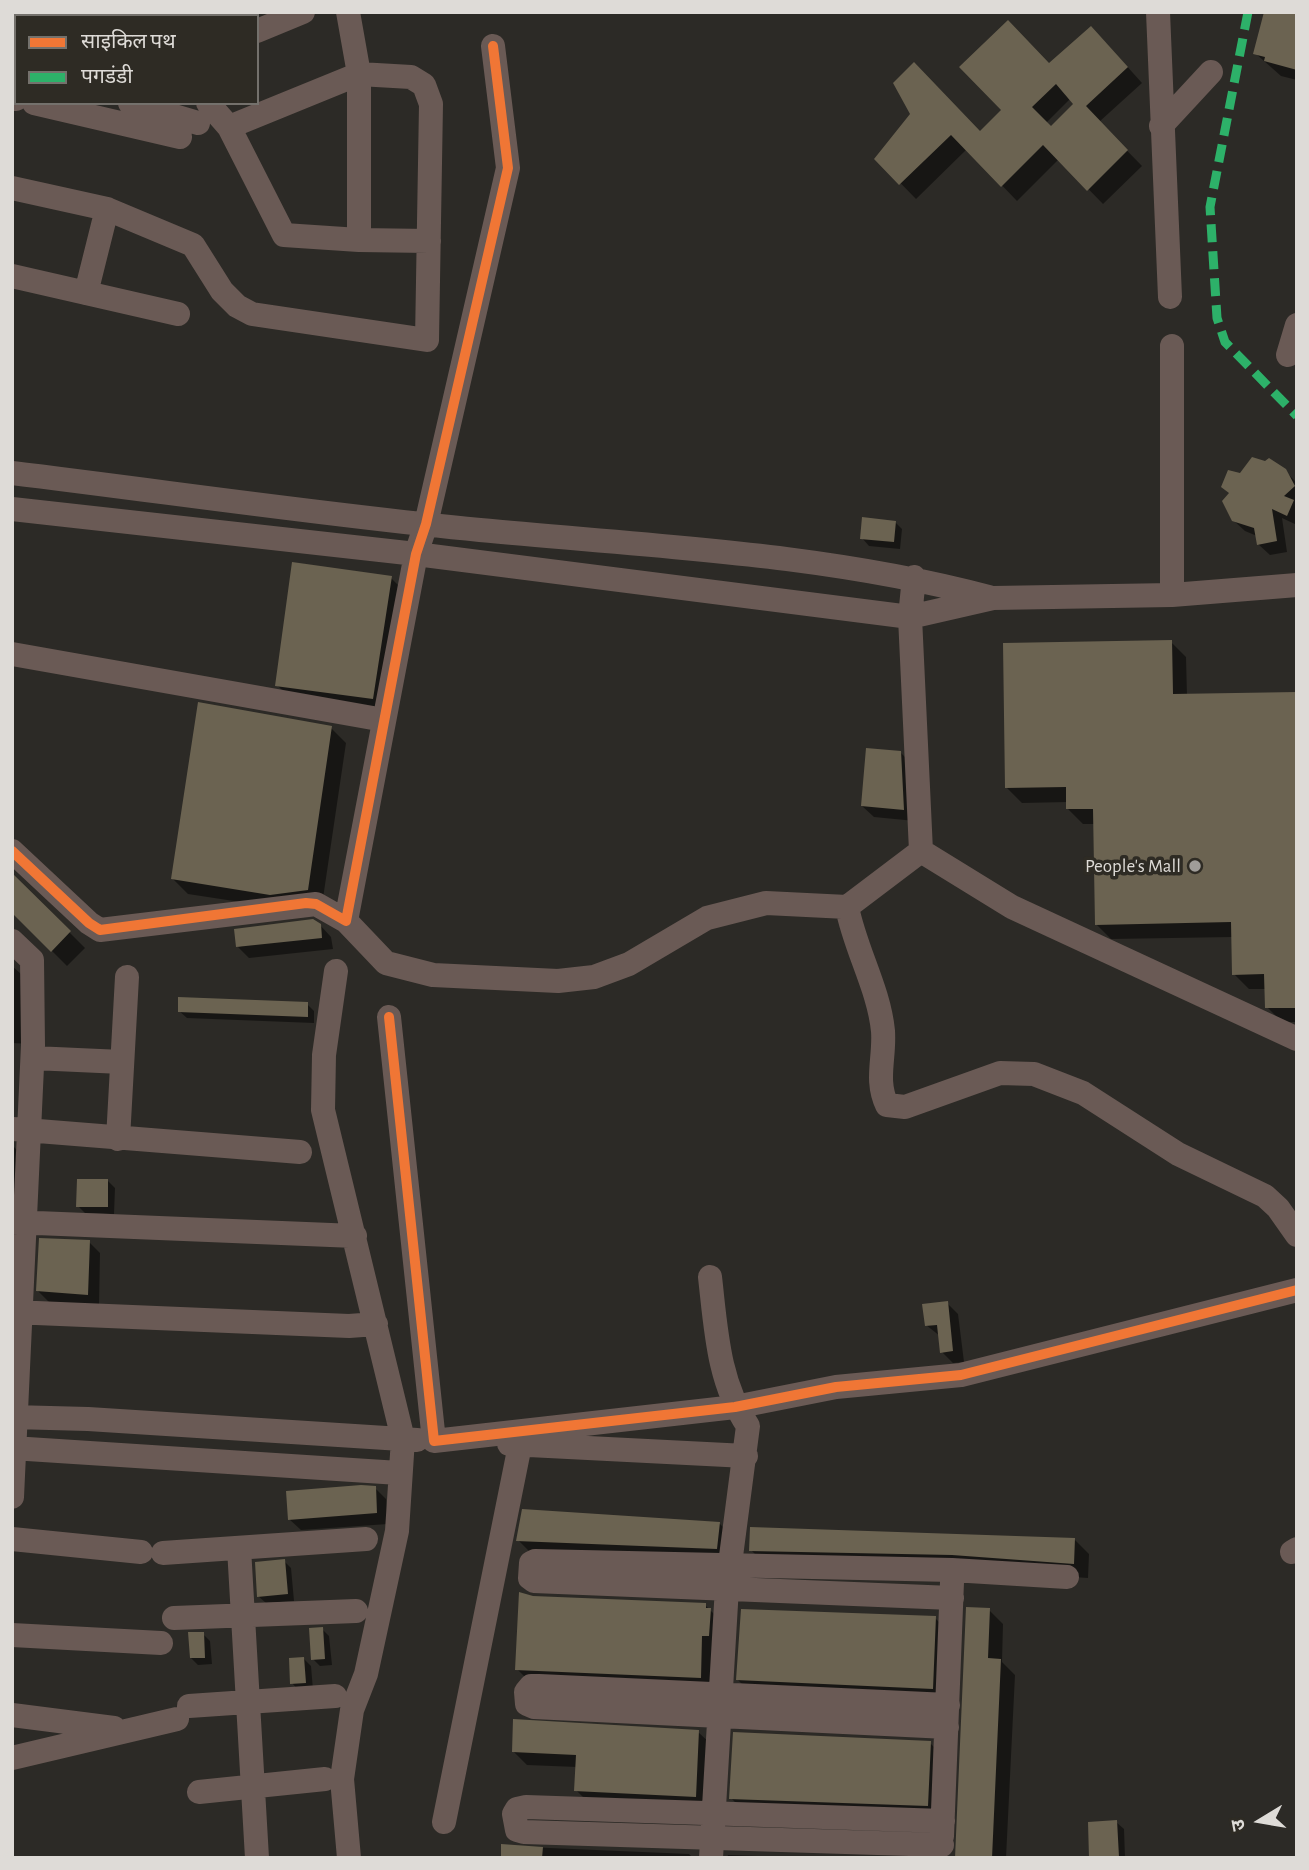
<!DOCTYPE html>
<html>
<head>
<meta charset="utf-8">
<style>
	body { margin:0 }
	#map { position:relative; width:1309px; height:1870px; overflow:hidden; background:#2c2a26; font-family:"Alegreya Sans","Noto Sans Devanagari",sans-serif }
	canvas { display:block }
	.frame { position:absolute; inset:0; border:14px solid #dedbd7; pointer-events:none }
	.legend { position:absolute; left:14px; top:14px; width:245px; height:91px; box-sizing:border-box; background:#2e2b24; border:2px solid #74716c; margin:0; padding:9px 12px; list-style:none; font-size:21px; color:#dedbd7 }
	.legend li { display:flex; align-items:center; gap:14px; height:35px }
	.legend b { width:35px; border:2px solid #74716c }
	.north { position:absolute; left:1225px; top:1786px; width:70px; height:70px; -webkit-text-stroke:5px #2e2b24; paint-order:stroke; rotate:259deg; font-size:19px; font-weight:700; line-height:28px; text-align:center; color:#dedbd7 }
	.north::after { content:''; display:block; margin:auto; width:24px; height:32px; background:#dedbd7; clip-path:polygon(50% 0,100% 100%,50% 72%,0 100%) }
</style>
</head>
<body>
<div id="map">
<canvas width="1309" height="1870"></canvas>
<div class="frame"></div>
<ul class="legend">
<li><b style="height:9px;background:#f07635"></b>साइकिल पथ</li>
<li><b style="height:9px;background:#2db169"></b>पगडंडी</li>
</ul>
<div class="north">उ</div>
</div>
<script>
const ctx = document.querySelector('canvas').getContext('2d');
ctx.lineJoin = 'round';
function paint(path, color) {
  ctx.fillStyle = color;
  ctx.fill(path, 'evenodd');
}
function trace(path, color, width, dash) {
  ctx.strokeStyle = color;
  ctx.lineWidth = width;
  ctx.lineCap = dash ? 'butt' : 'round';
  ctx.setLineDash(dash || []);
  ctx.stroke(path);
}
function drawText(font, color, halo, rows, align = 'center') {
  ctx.font = font + ' "Alegreya Sans",sans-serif';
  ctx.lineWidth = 7;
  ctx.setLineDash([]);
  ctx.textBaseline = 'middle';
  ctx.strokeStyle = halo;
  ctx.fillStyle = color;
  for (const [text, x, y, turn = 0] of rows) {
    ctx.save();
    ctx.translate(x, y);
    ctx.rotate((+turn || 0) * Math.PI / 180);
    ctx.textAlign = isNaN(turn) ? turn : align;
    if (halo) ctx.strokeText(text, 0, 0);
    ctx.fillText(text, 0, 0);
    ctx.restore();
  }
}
const shadow = new Path2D(`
	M1297,12V80L1281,76L1255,53Z
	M1106,43L1142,83L1099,122L1142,166L1103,204L1059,159L1017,201L967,149L916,199L877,159L913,115L980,133L1050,65ZM1071,98L1076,104L1051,128L1046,123Z
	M1284,470L1297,483V525L1282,518L1287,552L1270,555L1258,544L1257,536L1245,531L1233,520L1241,474Z
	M895,522L902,529L900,549L869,546L862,538Z
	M391,578L406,593L388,714L292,700L277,685Z
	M1171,642L1186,657L1187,696L1297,694V1022H1282L1267,1007L1266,989H1249L1234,974L1233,937L1111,939L1096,924L1095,824H1083L1068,809V802L1022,803L1007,788Z
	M331,728L346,743L322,905L286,909L188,894L173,879Z
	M901,753L912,764L915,821L874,817L862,806Z
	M12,875L85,948L67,966L12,911Z
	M320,925L331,937L333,949L249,958L238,947Z
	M12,966L29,981L32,1044L12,1043Z
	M307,1004L314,1011V1023L187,1018L179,1011Z
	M12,1145L27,1160L12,1222Z
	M108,1181L115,1188L114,1214L85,1213L78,1206Z
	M89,1242L100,1253L99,1305L49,1302L38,1291Z
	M947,1303L958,1314L964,1362L953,1363L942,1352L940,1336L926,1325Z
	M375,1488L386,1499L388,1524L301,1530L289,1519Z
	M720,1524L735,1539L732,1564L533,1555L518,1540Z
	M1074,1539L1089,1554L1088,1578L969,1570L766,1565L751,1550Z
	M284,1561L291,1568L294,1601L266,1603L258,1596Z
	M533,1598L705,1605L725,1625L715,1693L532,1684L517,1669Z
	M989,1610L1003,1624L1002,1662L1015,1675L1006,1858H957Z
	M935,1618L950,1633L947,1704L753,1695L738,1680Z
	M322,1629L329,1636L332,1665L320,1666L313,1659Z
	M203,1634L210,1641L212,1664L198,1665L191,1658Z
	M304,1659L311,1666L313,1690L299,1691L292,1683Z
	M698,1732L712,1745L709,1809L590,1804L576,1790L577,1767L527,1765L513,1751Z
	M930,1743L945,1758L943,1820L746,1813L731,1798Z
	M1116,1822L1124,1829L1125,1858H1092Z
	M503,1846L689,1854L693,1858H503Z
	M728,1855L817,1858H727Z`);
const building = new Path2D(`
	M1264,12H1297V70L1264,61L1265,57L1253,54Z
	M1008,20L1049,63L1091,26L1128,67L1086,106L1128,150L1087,191L1043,145L1001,187L951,135L899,185L874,159L910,114L893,83L914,62L980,131L1001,110L959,67ZM1056,84L1073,104L1051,126L1032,107Z
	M1252,457L1265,461L1269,458L1286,469L1295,486L1284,496L1294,500L1287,516L1272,509L1277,541L1257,545L1254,528L1232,521L1222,501L1229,493L1221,487L1228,470L1240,473Z
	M862,517L896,521L894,542L860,539Z
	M292,562L392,576L373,699L275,686Z
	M1172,640L1173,694L1297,692V1008H1265L1264,974L1232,975L1231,922L1095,925L1093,809H1066V787L1005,788L1003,643Z
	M198,702L332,726L308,890L270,895L171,879Z
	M866,748L901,751L904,810L861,806Z
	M12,873L71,931L51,952L12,913Z
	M313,919L321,924L322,938L236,947L234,929Z
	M178,997L308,1002V1017L178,1012Z
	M77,1179H108V1207H76Z
	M39,1238L90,1240L88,1295L36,1291Z
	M948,1301L953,1351L940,1353L937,1325L925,1326L922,1304Z
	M361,1485L376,1486L377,1513L288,1520L286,1491Z
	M522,1509L720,1522L717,1549L516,1541Z
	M750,1527L1075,1538L1074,1564L952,1555L749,1551Z
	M285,1559L288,1594L257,1597L255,1562Z
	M519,1592L533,1596L706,1603V1608H711L709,1636H702L701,1678L515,1670Z
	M966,1607L990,1608L988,1658L1001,1659L992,1858H955Z
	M741,1609L936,1616L933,1689L736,1680Z
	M323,1627L325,1659L311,1660L309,1628Z
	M188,1632H204L205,1658H190Z
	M304,1657L306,1683L290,1684L289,1658Z
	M513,1719L699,1730L696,1797L574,1791L576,1755L512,1752Z
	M733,1732L931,1741L928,1806L729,1799Z
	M1117,1820L1119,1857L1089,1858L1088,1822Z
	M501,1844L543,1847L542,1858H501Z`);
const minor = new Path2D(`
	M125,12L129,16
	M1158,12L1170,297
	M12,22L16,26
	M257,31L303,12
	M12,98L16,99
	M34,103L180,137
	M130,103L198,123
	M208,103L229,127L284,235L359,240V74L348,12
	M1161,126L1211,72
	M12,188L107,209L193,245L222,291L237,306L252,314L427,340L431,104L424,85L411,77L359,74L229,127
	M359,240L429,241
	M12,276L178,314
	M86,293L107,209
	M1172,346V595
	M1288,355L1297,325
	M12,473C168,492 324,515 480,530C649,546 824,553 989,597
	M12,509L416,554L910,617L993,598L1172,595L1297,585
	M914,577L910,617L921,851L1012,907L1297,1039
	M12,654L384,720
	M12,851L89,923L100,930L316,904L346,921L386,963L433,975L558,981L594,977L629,964L707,918L766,903L847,907
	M921,851L847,907C855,949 879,989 883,1031C885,1058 875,1080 887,1105L905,1107L1000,1073L1034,1074L1083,1093L1178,1154L1265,1196L1278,1208L1297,1235
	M346,921L416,554L426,524L508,168L493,46
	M12,941L32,960L33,1045L12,1497
	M336,971L324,1055L323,1110L403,1439L397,1531L366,1674L352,1710L342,1779L349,1858
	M389,1017L434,1441L735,1407L836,1387L961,1375L1297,1290
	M33,1058L122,1062
	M13,1129L300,1152
	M118,1139L127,977
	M12,1222L355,1236
	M710,1277C716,1329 718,1382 748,1426L727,1587L711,1858
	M12,1312L349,1326L376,1324
	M12,1417L88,1419L417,1440
	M509,1444L746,1456
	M12,1448L399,1473
	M12,1539L141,1552
	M239,1548L257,1858
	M1292,1552L1297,1549
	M163,1553L366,1539
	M952,1598L534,1581L530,1578L531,1563L535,1561L952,1570L1067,1577
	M174,1618L356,1611
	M12,1635L161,1643
	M189,1706L335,1696
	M12,1715L114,1728
	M947,1727L534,1707L527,1704L526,1692L531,1686H539L948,1705
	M12,1758L177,1719
	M199,1792L325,1779
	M444,1822L520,1445
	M942,1836L952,1582
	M942,1845L524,1832L517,1830L514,1814L517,1809L526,1807L943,1821`);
const quiet = new Path2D(`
	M1248,12L1210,207L1217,318L1225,342L1297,416`);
const cycleway = new Path2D(`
	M12,851L89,923L100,930L306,903L316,904L346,921L416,554L426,524L508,168L493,46
	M389,1017L434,1441L735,1407L836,1387L961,1375L1297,1290`);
const markers = [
	[1195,866,7,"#a09d99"]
];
const poiNames = [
	["People's Mall",1181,866]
];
paint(shadow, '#0007');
paint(building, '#6b6351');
trace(minor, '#6a5a55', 24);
trace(quiet, '#2db169', 9, [18, 9]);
trace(cycleway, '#f07635', 10);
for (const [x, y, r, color] of markers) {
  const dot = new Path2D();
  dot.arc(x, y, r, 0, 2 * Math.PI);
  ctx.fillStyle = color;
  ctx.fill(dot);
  trace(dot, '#2e2b24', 2.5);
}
drawText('19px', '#dedbd7', '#2e2b24', poiNames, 'right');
</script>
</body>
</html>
